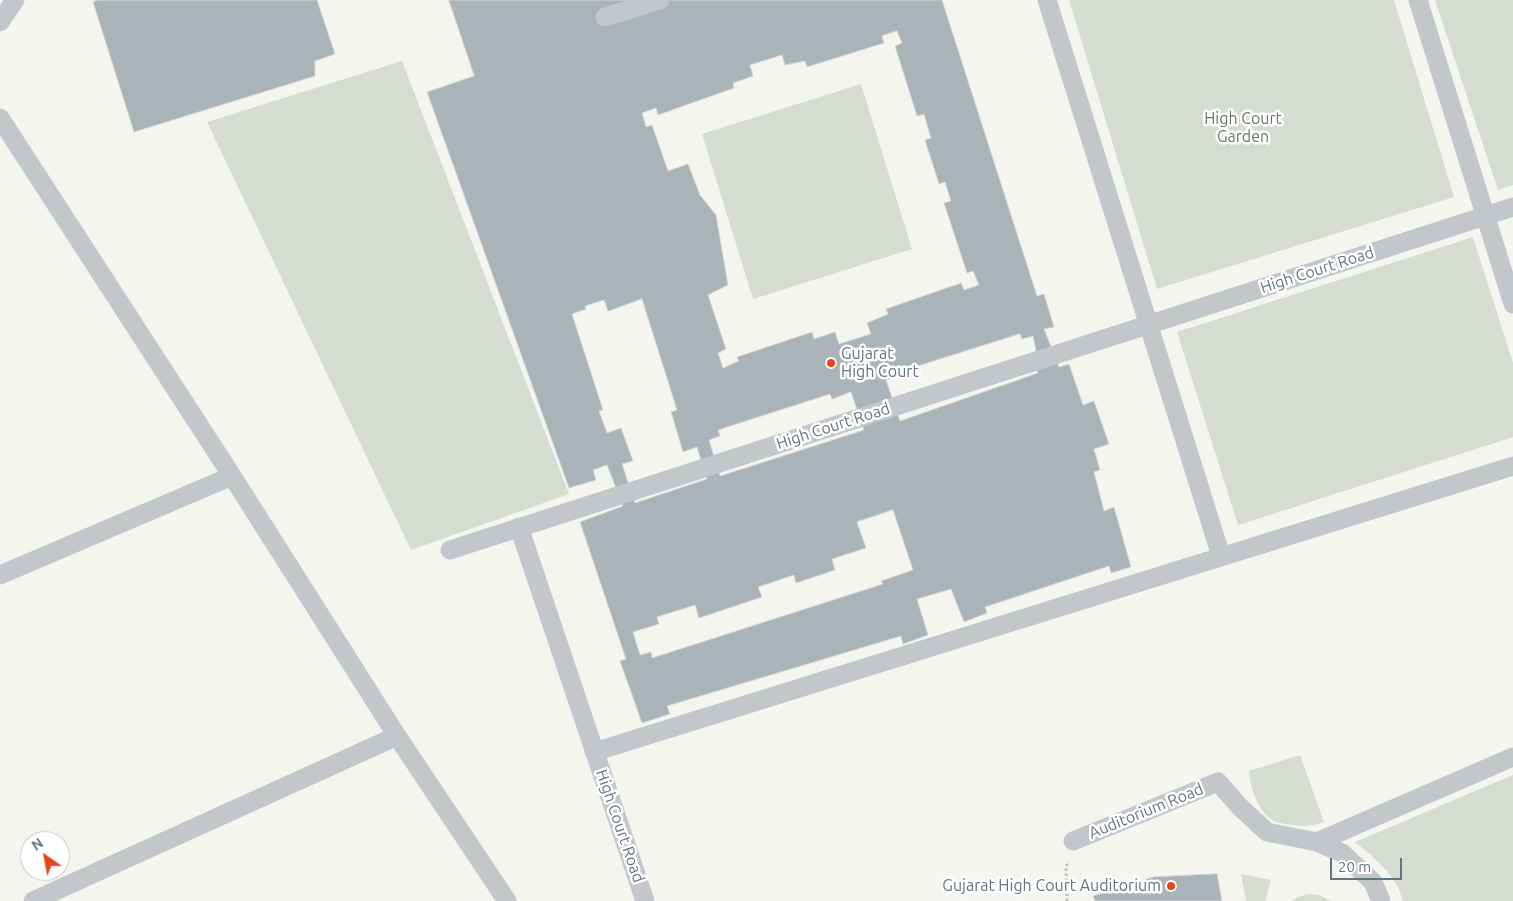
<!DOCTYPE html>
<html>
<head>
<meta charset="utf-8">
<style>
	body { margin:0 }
	#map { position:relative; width:1513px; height:901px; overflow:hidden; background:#f5f5f0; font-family:Ubuntu,sans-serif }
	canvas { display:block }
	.north { position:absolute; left:20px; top:831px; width:50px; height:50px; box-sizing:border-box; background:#fff; border:1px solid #c0c8cd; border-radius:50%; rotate:327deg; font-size:14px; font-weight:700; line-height:20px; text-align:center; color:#627583 }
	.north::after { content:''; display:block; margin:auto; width:18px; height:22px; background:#e9441c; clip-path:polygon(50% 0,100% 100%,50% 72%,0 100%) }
	.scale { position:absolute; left:1330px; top:858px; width:72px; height:22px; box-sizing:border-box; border:2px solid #627583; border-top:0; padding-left:6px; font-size:15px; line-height:18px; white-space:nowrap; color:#627583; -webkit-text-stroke:4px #fff; paint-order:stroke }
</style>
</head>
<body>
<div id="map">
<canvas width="1513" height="901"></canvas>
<div class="north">N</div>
<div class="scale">20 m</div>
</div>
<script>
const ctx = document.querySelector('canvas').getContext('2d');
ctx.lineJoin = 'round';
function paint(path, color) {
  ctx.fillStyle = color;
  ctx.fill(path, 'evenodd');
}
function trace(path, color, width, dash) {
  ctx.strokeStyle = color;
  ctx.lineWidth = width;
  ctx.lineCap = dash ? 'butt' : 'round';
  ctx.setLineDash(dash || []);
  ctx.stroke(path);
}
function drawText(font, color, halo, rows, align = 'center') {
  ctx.font = font + ' Ubuntu,sans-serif';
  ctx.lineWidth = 5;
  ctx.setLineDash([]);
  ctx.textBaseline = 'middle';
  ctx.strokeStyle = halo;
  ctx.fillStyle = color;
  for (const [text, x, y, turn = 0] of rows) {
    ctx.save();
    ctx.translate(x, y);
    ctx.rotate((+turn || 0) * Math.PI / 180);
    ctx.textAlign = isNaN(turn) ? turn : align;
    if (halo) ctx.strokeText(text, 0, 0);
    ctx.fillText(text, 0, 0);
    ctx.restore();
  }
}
const green = new Path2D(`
	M1069,0H1394L1454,197L1157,289Z
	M1435,0H1513V185L1498,190Z
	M402,61L569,494L411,550L207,122Z
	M861,84L912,249L753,299L702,134Z
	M1473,237L1513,363V437L1238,525L1177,332Z
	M1300,755L1324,822C1313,826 1305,827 1293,825C1285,824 1275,823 1268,817C1256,806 1250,786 1249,771Z
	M1513,775V901H1403C1396,874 1375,859 1355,842Z
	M1241,874L1271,880L1265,901H1246Z
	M1308,894L1319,895L1331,901H1292L1298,897Z`);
const building = new Path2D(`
	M98,0H317L335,54L315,61V76L134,132L93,2Z
	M449,0H942L1037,296L1044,294L1054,327L1044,329L1059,367L1069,364L1083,405L1094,401L1109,444L1094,449L1100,470L1094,472L1104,511L1114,507L1131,567L1111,573L1109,566L985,607L987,613L964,622L951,589L917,599L928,635L903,644L901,636L667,706L670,714L642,723L620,661L626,659L580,522L623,506L607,465L593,470L596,480L569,488L427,92L474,76ZM897,31L902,43L895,46L917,116L924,114L931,138L925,140L939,184L945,182L951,201L944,203L967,273L973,271L979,285L964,290L961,283L886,309L888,314L867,323L871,334L839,344L835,332L814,339L812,332L737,357L739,361L723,368L718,353L726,349L708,295L728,285L716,215L700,195L688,164L668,171L652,125L646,127L642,113L656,108L658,115L734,88L733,83L753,76L750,65L782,55L785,65L805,61L807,67L884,43L882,36ZM642,299L677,410L671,412L683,452L697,447L707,479L635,503L622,464L633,461L621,428L607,433L599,411L603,410L572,314L586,309L585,306L604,300L608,311ZM1020,334L1022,339L1033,336L1036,350L1033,358L1034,366L1038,373L900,421L886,380L910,373L909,369ZM851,392L864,430L720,476L709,440L720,436L718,430L830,394L832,399ZM893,510L913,570L881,581L883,584L652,658L651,652L640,655L633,632L659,624L657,617L695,605L699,618L762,597L758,587L794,575L796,583L835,570L832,559L866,548L857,522Z
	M1217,874L1222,901H1095L1093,896L1153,877Z`);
const path = new Path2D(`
	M1067,901L1066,868L1068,861`);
const minor = new Path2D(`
	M1047,0L1221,556
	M1418,0L1513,304
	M605,17L660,0
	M0,22L15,0
	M0,118L232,476L397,736L507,901
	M519,527L645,901
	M450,550L1513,207
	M0,575L232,476
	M594,752L1513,466
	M1073,841L1218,782L1240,807L1267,832L1317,842L1342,853L1373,882L1381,901
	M1317,842L1513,757
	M33,901L397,736`);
const markers = [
	[831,363,5,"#e9441c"],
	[1171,886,5,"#e9441c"]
];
const parkNames = [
	["High Court",1243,119],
	["Garden",1243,137]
];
const streetNames = [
	["High Court Road",1317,270,-18],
	["High Court Road",833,426,-18],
	["Auditorium Road",1146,811,-22],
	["High Court Road",620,826,71]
];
const poiNames = [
	["Gujarat",841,354],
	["High Court",841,372],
	["Gujarat High Court Auditorium",1161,886,"right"]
];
paint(green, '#d6dcd1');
paint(building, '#aab3b7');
trace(building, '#d6d6d3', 1);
trace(path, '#bdbfc1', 3, [2.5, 2.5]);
trace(minor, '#c4c7ca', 19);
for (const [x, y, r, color] of markers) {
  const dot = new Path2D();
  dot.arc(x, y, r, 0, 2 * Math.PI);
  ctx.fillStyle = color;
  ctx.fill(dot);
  trace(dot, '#fff', 2);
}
drawText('16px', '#677a61', '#fff', parkNames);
drawText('16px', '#627583', '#fff', streetNames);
drawText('16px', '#627583', '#fff', poiNames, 'left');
</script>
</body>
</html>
